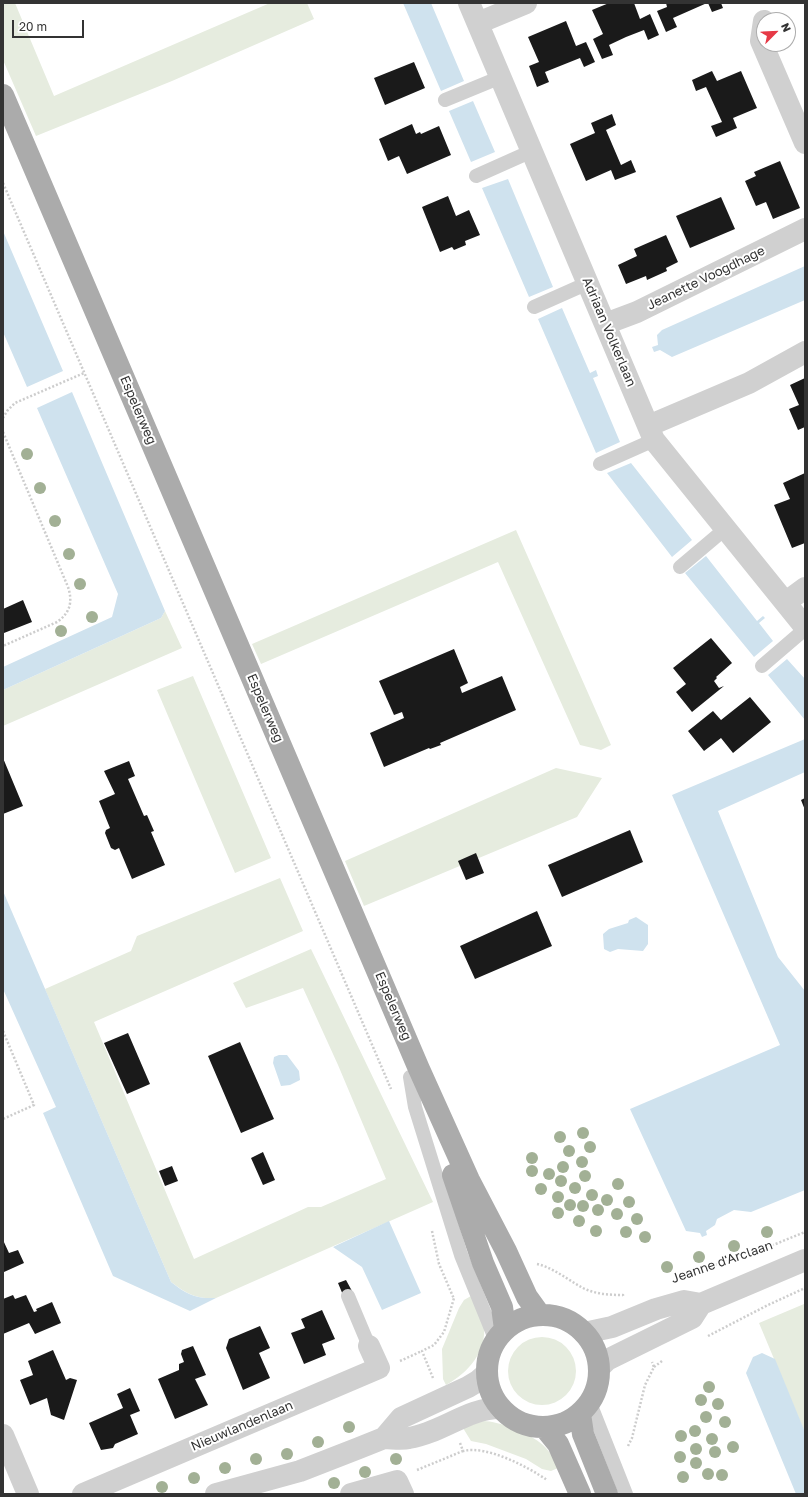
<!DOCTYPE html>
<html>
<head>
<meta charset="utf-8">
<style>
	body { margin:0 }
	#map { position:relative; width:808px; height:1497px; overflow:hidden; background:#fff; font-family:"Golos Text",sans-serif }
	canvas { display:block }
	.frame { position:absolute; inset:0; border:4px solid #333; pointer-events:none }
	.north { position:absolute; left:756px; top:12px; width:40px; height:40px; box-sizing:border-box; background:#fff; border:1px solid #adadad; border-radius:50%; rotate:66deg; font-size:11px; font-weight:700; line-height:16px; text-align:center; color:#333 }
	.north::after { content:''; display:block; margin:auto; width:14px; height:18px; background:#e63946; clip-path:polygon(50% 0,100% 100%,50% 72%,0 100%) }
	.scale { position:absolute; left:12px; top:20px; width:72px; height:18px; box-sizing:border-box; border:2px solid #333; border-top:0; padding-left:5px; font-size:12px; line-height:14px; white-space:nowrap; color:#333; -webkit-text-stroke:3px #fff; paint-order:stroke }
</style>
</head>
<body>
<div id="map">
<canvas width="808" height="1497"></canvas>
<div class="frame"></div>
<div class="north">N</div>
<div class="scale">20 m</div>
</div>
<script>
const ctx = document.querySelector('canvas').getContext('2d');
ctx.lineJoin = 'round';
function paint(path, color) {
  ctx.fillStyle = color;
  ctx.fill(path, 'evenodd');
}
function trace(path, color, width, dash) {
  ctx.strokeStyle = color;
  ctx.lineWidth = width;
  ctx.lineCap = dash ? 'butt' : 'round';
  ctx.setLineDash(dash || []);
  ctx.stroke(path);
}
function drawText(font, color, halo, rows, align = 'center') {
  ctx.font = font + ' "Golos Text",sans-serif';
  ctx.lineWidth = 4;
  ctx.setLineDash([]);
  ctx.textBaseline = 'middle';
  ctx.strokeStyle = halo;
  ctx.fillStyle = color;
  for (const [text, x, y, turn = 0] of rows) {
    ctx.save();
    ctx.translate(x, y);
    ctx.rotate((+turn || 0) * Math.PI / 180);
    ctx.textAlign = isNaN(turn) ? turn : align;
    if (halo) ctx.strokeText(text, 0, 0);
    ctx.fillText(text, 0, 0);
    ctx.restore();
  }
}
const green = new Path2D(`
	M3,3H15L54,96L270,3H307L314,19L172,81L36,136L3,60Z
	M516,530L611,745L601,750L580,745L498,562L261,664L252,644Z
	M165,611L182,648L3,726V690L161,618Z
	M193,676L271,858L235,873L157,690Z
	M556,768L602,778L577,817L364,906L345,861Z
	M280,878L303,931L94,1022L194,1259L308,1207H321L386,1179L338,1065L303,988L246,1008L233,983L311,949L433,1202L216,1298C196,1299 187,1294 171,1282L45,989L131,951L137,936Z
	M471,1296C475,1304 483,1315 484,1324C487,1352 468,1373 446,1385L443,1379L442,1349L459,1308L464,1300Z
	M804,1304L805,1307V1433L759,1323Z
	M508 1371a34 34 0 1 1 68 0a34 34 0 1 1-68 0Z
	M483,1421C499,1421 531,1434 543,1445C550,1451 554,1460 558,1468L551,1471L542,1469L526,1459L486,1444L471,1441L463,1428Z`);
const water = new Path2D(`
	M403,3H431L464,81L441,91Z
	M473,101L495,152L471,162L449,111Z
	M508,179L553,287L529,297L482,188Z
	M3,231L63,371L27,387L3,332Z
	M805,266V300L672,357L660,350L654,352L652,347L658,345L657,335L662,330Z
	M562,308L590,373L596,370L598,376L593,378L620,442L596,453L538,319Z
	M72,392L165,611L161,618L3,690V667L112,617L118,594L37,408Z
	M631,463L692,540L672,557L607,473Z
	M706,556L757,621L763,616L765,618L759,623L773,641L754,657L685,573Z
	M787,659L805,679V720L768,675Z
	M805,739V772L718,811L778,957L805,991V1190L751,1212L734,1210L717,1219L715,1225L706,1231L707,1235L702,1237L700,1233L686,1231L630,1109L780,1045L672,795Z
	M3,891L171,1282C186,1294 196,1299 216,1298L190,1311L113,1276L43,1113L56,1107L3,989Z
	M636,917L648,925V944L643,951L618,949L610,952L604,949L603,934L609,929L628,923L629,920Z
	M279,1055H287L299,1071L300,1080L290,1085L281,1086L273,1063L274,1057Z
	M389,1221L421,1293L382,1310L362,1267L333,1247Z
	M762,1353L775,1359L805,1432V1494H796L746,1373L753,1357Z`);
const building = new Path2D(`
	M609,3H634L640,19L650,14L659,35L648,40L644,30L626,37L609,45L613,55L602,59L593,39L603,34L592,10Z
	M666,3H707L673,18L677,27L666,32L657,11L667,7Z
	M708,3H721L723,8L712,12Z
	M566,21L576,46L586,42L595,62L584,67L580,58L545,72L549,82L537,87L529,66L539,62L528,37Z
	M414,62L425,88L385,105L374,78Z
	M712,71L717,81L741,71L757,108L733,118L737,128L716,137L711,126L722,122L706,87L696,91L692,80Z
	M612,114L616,125L606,130L621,165L631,160L636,172L615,180L611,170L586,181L570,144L595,133L591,123Z
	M412,124L416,134L420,132L421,134L439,126L451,155L407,174L399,156L388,161L379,139Z
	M780,161L800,208L773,219L766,202L756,206L745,181L756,176L754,172Z
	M448,196L456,216L469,210L480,235L465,241L466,245L454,250L452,247L440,252L422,207Z
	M721,197L735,229L690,248L676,216Z
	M666,235L678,262L666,268L667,271L647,280L646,276L626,284L618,265L637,256L634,249Z
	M805,378V427L798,430L789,409L799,405L790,385Z
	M805,473V543L792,548L774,505L790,499L783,483Z
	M23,600L32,622L4,633L3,609Z
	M711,638L732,663L716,677L717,678L714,681L719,688L724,686L692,712L676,692L686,684L673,668Z
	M454,649L468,683L460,687L462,693L502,676L516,710L440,743L441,745L430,749L429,748L384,767L370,733L404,718L402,712L394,715L379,681Z
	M750,697L771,722L733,753L721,738L704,751L688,731L713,711L721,720Z
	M3,758L23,806L3,814Z
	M129,761L135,776L128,779L144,816L147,815L154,831L151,832L165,865L132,879L119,848L115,850L111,848L105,833L106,830L110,828L99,801L115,794L104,771Z
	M805,798V810L801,800Z
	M630,830L643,862L562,897L548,865Z
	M476,853L484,873L466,880L458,861Z
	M537,911L552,946L475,979L460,946Z
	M128,1033L150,1084L127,1094L104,1043Z
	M240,1042L274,1119L241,1133L208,1056Z
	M263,1152L275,1180L263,1185L251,1158Z
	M172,1166L178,1181L165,1186L159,1171Z
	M3,1240L9,1253L18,1250L24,1263L4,1272Z
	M346,1280L352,1291L343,1295L338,1283Z
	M13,1295L15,1299L26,1295L34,1312L37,1311L36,1309L52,1302L61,1323L35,1334L29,1323L3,1334V1299Z
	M322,1310L335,1339L322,1344L326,1355L304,1364L291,1333L305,1328L301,1319Z
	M260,1326L270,1348L259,1353L270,1378L243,1390L226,1348L229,1339Z
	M193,1346L206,1375L195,1379L208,1405L175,1419L158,1379L179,1370V1364L184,1362L181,1354L182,1350Z
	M53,1350L66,1380L70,1378L77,1380L64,1420L51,1415L47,1398L30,1405L20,1380L33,1375L28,1361Z
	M130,1388L140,1411L130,1415L138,1434L115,1444L113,1448L101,1450L89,1423L123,1408L117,1394Z`);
const path = new Path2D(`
	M3,183L391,1089
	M3,418L7,411L15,403L84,373
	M3,432L68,587C73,602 70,613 57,622L3,646
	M3,1031L34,1105L3,1119
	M432,1231L439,1264L454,1299
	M537,1264C554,1268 568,1280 583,1288C595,1294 609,1295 623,1295L624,1297
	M681,1276L761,1250L805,1232
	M708,1336L768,1305L805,1288
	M400,1361L422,1351
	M654,1367L662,1361
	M433,1378L422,1351L434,1345L444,1332L454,1298
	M460,1443L463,1451C487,1445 528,1467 547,1480
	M628,1446L632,1438L645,1385L654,1367L652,1362
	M417,1470L463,1451`);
const service = new Path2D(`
	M445,100L501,77
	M476,176L532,151
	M534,307L588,283
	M600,464L654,440
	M680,567L725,529
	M762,666L805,629
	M410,1077L415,1107L461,1255L496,1341
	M348,1296L369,1346
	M590,1403L626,1494`);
const minor = new Path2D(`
	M469,3L654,440L805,627
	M764,21L761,41L805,143
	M478,23L526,3
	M605,324L637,312L805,229
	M648,426L749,383L805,352
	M786,602L805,588
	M584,1333L612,1327L656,1309L684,1301L701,1304L805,1260
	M599,1368L607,1360L692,1318L701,1304
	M3,1435L28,1494
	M384,1438C392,1438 401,1440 409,1438C441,1433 468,1408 500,1408
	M83,1494L379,1368L369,1346
	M216,1494L300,1471L359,1448L384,1438L401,1418L468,1387L478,1381L487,1373
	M351,1494L397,1481L403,1494`);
const primary = new Path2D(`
	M3,95L419,1069L469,1180L506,1251L527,1297L540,1315
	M453,1175L483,1263L502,1307L505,1329
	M487 1371a56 56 0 1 1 112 0a56 56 0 1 1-112 0Z
	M580,1414L583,1434L607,1494
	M545,1428L558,1444L580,1494`);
const trees = [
	[27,454],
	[40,488],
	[55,521],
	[69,554],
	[80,584],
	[92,617],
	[61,631],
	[583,1133],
	[560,1137],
	[590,1147],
	[569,1151],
	[532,1158],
	[582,1162],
	[563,1167],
	[532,1171],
	[549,1174],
	[585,1176],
	[561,1181],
	[618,1184],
	[575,1188],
	[541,1189],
	[592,1195],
	[558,1197],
	[607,1200],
	[629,1202],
	[570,1205],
	[583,1206],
	[598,1210],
	[558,1213],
	[617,1214],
	[637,1219],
	[579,1221],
	[596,1231],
	[626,1232],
	[767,1232],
	[645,1237],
	[734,1246],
	[699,1257],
	[667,1267],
	[709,1387],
	[701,1400],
	[718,1404],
	[706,1417],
	[725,1422],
	[349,1427],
	[695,1431],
	[681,1436],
	[712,1439],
	[318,1442],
	[733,1447],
	[696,1449],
	[715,1452],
	[287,1454],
	[680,1457],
	[256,1459],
	[396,1459],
	[696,1463],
	[225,1468],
	[365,1472],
	[708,1474],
	[722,1475],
	[683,1477],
	[194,1478],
	[334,1483],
	[162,1487]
];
const streetNames = [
	["Jeanette Voogdhage",706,278,-26],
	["Adriaan Volkerlaan",609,332,67],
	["Espelerweg",138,410,67],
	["Espelerweg",265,708,67],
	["Espelerweg",393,1006,67],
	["Jeanne d'Arclaan",722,1262,-19],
	["Nieuwlandenlaan",242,1426,-23]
];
paint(green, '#e6ecdf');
paint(water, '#cfe2ee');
paint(building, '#1a1a1a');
trace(path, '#cdcdcd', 2.5, [2, 2]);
trace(service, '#d0d0d0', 14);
trace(minor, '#d0d0d0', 22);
trace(primary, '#ababab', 22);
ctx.fillStyle = '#a2b095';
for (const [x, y] of trees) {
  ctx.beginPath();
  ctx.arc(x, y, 6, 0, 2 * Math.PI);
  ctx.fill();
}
drawText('13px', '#333', '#fff', streetNames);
</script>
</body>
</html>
